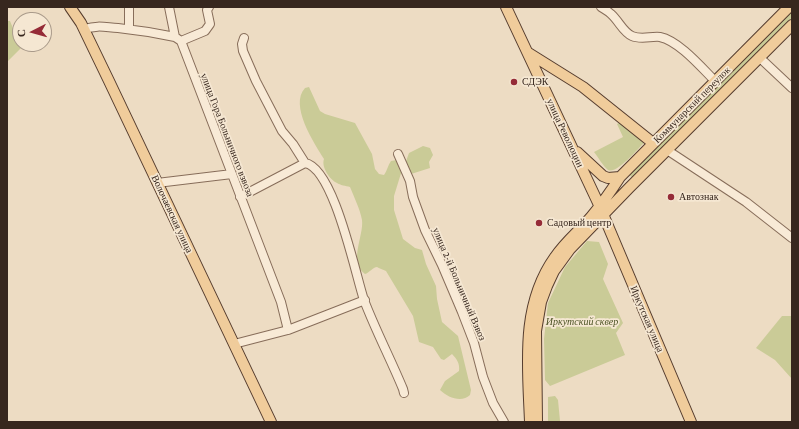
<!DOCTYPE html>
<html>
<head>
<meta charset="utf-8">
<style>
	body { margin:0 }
	#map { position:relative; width:799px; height:429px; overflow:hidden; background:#eddcc3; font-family:"Crimson Pro",serif }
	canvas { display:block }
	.frame { position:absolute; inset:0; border:8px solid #37271e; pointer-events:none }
	.north { position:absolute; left:12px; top:12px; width:40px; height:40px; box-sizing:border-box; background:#f5e7d2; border:1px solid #a99a8a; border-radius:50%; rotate:264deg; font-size:11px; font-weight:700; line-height:16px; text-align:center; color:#37271e }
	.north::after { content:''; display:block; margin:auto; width:14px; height:18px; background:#952b37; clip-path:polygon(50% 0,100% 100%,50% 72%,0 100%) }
</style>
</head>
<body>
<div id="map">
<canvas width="799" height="429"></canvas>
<div class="frame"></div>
<div class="north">С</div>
</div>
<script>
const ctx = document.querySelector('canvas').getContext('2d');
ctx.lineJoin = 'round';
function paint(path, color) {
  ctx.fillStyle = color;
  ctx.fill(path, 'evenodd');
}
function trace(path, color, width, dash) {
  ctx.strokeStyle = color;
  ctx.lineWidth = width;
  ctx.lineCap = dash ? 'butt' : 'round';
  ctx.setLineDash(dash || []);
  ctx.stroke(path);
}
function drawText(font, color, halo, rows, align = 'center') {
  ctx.font = font + ' "Crimson Pro",serif';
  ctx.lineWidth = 3.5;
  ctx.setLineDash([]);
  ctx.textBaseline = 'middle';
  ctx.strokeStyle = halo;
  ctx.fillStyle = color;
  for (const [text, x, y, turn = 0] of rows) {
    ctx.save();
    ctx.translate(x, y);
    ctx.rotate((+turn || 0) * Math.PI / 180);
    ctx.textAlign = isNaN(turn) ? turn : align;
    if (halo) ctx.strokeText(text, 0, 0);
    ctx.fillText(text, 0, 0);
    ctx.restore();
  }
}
const green = new Path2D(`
	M792,9V18L633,178L628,174Z
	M7,21H10L21,48L7,62Z
	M309,87L320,111L325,114L355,123L372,154L375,169L379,174L384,175C387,171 388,165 391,161L397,160L402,170L394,196V210L403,239L415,248L422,250L426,264L436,286L437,299L442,322L458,336L471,390L470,395C462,403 448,398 440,390L445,381L459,371C460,364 457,359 452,354L444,360L441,359L433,347L419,342L413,316L386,271C383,270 379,268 377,267C373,267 369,273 365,274C348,262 364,236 362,220C360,209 354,197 350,187C346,186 340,185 337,183C330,180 321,167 324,159C314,143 289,105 305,88Z
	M621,122L647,140C640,146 617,175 608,170C603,166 598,157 594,152L623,137L617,124Z
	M423,146L430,148L433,155L429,162L430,168L411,174L405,164L409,153Z
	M587,241L599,242L608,264L603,279L623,323L616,333L625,355L550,386L545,380L544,339L548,303L565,267Z
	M782,316H792V379L775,360L756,348Z
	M555,396L558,400L560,421L548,422V397Z`);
const minor = new Path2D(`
	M129,7V29
	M169,7L175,37
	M601,7C604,9 608,11 611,14C619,21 623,32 632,36C641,40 651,36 660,37C679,41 701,67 715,81
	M84,29C99,25 103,27 118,28C137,30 156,33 175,37L181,41L281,302L288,330
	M244,38L242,44L243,51L256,81L282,131L293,144L305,163
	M181,41L205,31L210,24L207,10L209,7
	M759,57L792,88
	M667,150L746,202L792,238
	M398,154L410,181L413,197L425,230L442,265L462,312L474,343L483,377L493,403L504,422
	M157,183L232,174
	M240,197L305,163C334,168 355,273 364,300C375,329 391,360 403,389L404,393
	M234,344L288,330L365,300`);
const major = new Path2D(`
	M70,7L81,23L109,81L271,422
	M506,7L600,207L691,422
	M527,52L583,87L653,143
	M577,152L603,176L608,178L620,177
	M530,422C528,366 520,306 555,257C565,242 579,231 591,217C602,204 611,191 620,177L789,7
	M537,422L536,331L541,302L547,286L554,271L570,249L629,188L792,25`);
const markers = [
	[514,82,4,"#952b37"],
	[671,197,4,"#952b37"],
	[539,223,4,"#952b37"]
];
const poiNames = [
	["СДЭК",522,82],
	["Автознак",679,197],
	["Садовый центр",547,223]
];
const streetNames = [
	["Коммунарский переулок",692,105,-45],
	["улица Революции",565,133,65],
	["улица Гора Больничного взвоза",227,135,69],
	["Волочаевская улица",172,214,65],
	["улица 2-й Больничный Взвоз",459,284,67],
	["Иркутская улица",647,319,67]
];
const parkNames = [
	["Иркутский сквер",582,322]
];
paint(green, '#cacb97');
trace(minor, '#876d5a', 10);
trace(major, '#553c2e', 12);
trace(minor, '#f8ead6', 8);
trace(major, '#f0cc9b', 10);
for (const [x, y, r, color] of markers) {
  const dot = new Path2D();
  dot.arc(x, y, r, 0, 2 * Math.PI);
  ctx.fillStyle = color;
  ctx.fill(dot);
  trace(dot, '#f5e7d2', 1.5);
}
drawText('10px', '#37271e', '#f5e7d2', poiNames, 'left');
drawText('10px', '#37271e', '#f5e7d2', streetNames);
drawText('italic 10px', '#4c5325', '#f5e7d2', parkNames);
</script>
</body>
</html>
